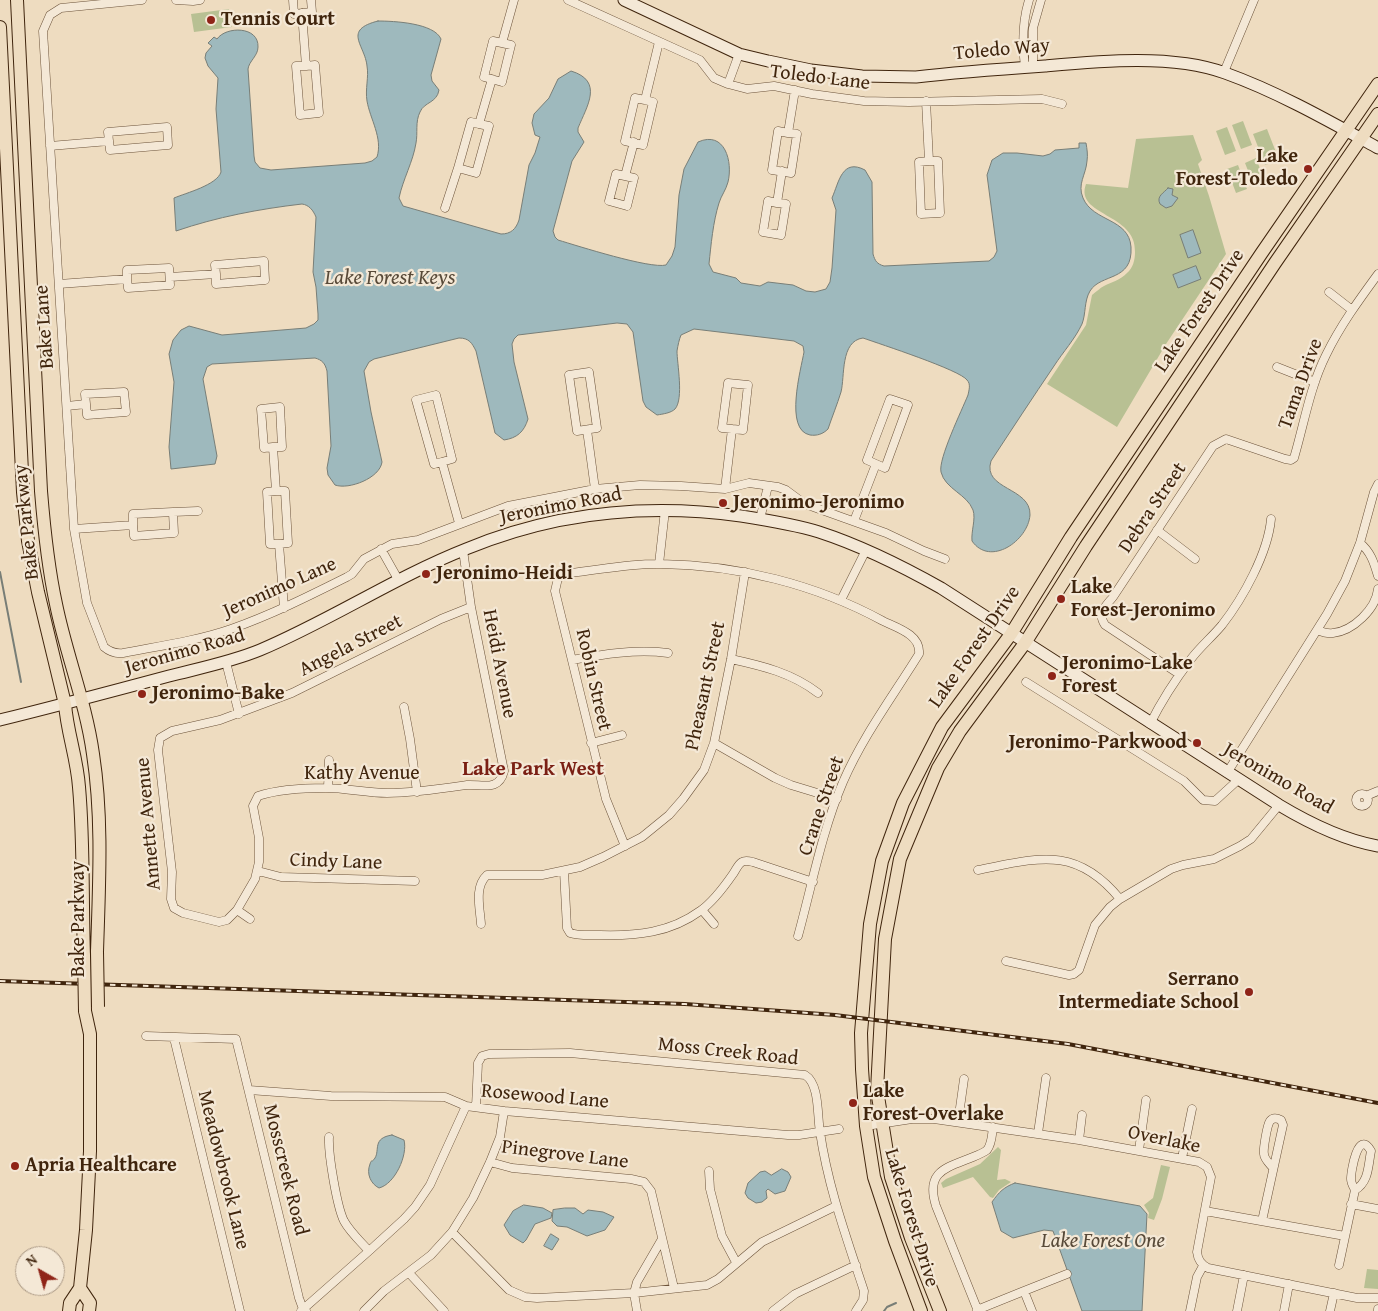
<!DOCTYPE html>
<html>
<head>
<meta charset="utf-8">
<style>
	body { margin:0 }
	#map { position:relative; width:1378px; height:1311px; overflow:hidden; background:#eedcc0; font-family:"Gentium Book Plus",serif }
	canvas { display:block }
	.north { position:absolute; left:15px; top:1246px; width:50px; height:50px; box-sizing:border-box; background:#f4e8d6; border:1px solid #ac9a86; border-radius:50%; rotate:322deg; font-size:14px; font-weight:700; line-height:20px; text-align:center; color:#40250d }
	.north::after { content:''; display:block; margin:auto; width:18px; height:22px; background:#8f2418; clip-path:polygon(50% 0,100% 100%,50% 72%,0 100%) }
</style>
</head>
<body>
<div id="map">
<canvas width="1378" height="1311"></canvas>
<div class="north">N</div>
</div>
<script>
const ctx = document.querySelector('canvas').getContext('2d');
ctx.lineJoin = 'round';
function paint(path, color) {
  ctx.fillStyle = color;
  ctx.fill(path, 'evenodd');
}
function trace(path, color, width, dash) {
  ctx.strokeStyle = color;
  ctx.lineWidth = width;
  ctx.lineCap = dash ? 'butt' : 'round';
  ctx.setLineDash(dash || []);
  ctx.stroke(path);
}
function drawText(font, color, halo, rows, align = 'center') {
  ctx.font = font + ' "Gentium Book Plus",serif';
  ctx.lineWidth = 4.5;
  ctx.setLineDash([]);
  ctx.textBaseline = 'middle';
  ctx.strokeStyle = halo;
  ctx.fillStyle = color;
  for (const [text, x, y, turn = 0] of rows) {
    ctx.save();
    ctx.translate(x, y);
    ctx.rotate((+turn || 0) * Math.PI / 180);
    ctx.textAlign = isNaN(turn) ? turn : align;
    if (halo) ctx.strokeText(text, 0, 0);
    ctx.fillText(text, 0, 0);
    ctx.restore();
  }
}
const green = new Path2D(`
	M229,9L232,27L194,32L191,14Z
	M1243,121L1252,145L1241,149L1232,125Z
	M1227,127L1236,151L1225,155L1216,131Z
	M1267,129L1279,160L1265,165L1253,134Z
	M1193,135L1202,160L1198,164L1209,196L1226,254L1166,344L1117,427L1047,384L1086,325L1092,295C1096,292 1100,288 1104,286C1112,282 1120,280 1127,273C1133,268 1135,260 1135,252C1137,213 1074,216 1086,184L1128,188L1136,139Z
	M1256,158L1265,182L1254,186L1245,163Z
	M1238,165L1247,189L1236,193L1227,169Z
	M998,1147L1001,1150L997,1180L1005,1179L1011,1182L999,1190L993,1198L990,1197L973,1177L943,1188L941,1183L946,1179L980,1164Z
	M1161,1165L1170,1167L1162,1199L1154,1220L1148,1218L1149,1213L1144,1205L1153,1198Z
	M1367,1269L1378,1270V1289L1364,1288Z`);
const water = new Path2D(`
	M378,21C394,21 434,23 441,39L431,75L432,81L439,90C437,103 424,102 420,112C415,122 418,133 416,143C413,162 403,179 399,198L403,206L501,234C511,234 516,229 519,220L529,165L535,153L540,137L535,135L532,123L534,114L549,98L558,79L571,71C604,81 587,106 578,128V132L584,142L572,161L553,231L555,237L558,240C578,246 650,269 666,265L672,256L675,247L679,195L684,169L698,142C725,130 733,162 728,182C726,190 721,196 719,203C713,222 711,245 709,264L713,272L736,278L741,283L760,286L768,282L793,285L806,291L815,292L826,289L830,282L832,268L836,210L832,198C839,182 842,158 865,170L872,182L873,254C875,261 877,264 884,266L989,261L994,257L997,251L987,175L992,160L1003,153H1017L1043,156L1050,154L1055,150L1079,148V143H1086C1087,149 1088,155 1087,161C1086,175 1077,184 1083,198C1093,222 1129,218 1131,247C1133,282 1101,273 1090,291C1084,301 1086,314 1082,324C1075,339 1063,352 1054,366C1033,397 1012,429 991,461C982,490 1031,487 1030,515C1028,541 990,567 972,541C971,531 976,519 973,510C967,494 945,489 941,472C938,459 962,410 968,395C969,390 971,384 967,380C960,370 880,344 863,338C840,341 845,377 841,392C837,405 832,417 828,429C823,434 817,436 810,435C784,430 801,369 804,352L803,346L794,341L694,329L681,335C679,340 678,345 677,351C677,363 684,399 675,409C671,413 663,414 657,415L646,407L643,401L633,332L627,324L617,323L518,335L514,339L512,344L514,362L528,419C524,432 517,438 504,440L495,433L476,351C472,343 469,338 459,338L374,359L369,362L364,371L371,412L382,462C380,478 349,490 335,485L328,475L327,468L331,446L327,371C325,363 322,360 315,358L212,364L207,367L203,379L217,456L215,464L171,469L169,447L174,382L169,354L173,340L181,330L189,326L222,335L306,328L314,324L318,320V314L316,287L313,272L316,217C313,210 309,205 302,204C259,209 217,217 176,231L174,198C186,193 217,185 221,172L216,109L218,78L208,66L205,58L206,53L212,46L208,43L214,37L217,39C226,26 259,26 258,47C258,56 249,61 248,69L254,156L255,162L260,168L271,170L365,163L372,161L377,157C383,138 370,119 367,101C365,89 369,77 367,66C365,45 342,30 378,21Z
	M1168,188L1173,189L1172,195L1178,198L1172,206L1166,208L1160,204C1156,196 1164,193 1168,188Z
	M1193,230L1201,253L1188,258L1180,235Z
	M1196,266L1201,279L1178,288L1173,275Z
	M392,1135L404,1140C408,1155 395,1184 379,1188C371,1184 366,1174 370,1164C372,1158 371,1164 375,1158C380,1150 372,1138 392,1135Z
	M782,1169L788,1172L791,1177L785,1191L775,1194L768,1189L766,1191L767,1198L762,1202L756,1203L748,1198L745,1193L748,1183L760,1172L765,1171L771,1175Z
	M1015,1183L1140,1206L1147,1214L1142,1311H1082L1053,1231L1044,1230L1013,1238L1001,1231L992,1202C999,1192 1004,1187 1015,1183Z
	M524,1205L543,1208L552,1213L551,1218L535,1224L526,1240L523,1243L510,1235L504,1225L513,1211Z
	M565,1208H575L583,1214L588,1210L603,1212L614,1217L605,1230L587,1236L567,1227L557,1226L552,1221L553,1210Z
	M551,1234L559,1239L552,1250L544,1246Z`);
const stream = new Path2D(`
	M0,572L21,682
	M884,1311L887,1307L896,1303`);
const minor = new Path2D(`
	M142,0L61,8L50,15L43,31L74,529L87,603L104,647C110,652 115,654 123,653C159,646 196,641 231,629C271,615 309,596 347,577L352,574L364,559L392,544L418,540L508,506L595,489L640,485L681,486L725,489L749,483L778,487L786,490L805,504L886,533L924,551L945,559
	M176,0L193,1L200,0
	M293,0L294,14L312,12L311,0
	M568,0L700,60L714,78L728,84L747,89L774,86L812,94L864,101L909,102L1042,99L1062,104
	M302,13L306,66H296L300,115L319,113L315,65L306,66
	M493,41L511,45L502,82L484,77Z
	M502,43L514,0
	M1025,67C1022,44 1022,23 1029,0
	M1033,67V28L1041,0
	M1224,72L1254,0
	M728,84L739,54
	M645,100L653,102L643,145L625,141L635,98L645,100L659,42
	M926,101L929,161H938L940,213L921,214L919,162L929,161
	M479,124L489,126L476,173L458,168L471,122L479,124L492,79
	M788,133L797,134L791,173L772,170L778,131L788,133L795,90
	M50,146L109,141L110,150L168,145L167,127L108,132L109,141
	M625,176L634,178L627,206L609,201L616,174L625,176L634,142
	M777,203L786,204L781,235L763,232L768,201L777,203L782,171
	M445,208L458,168
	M170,277L216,274V284L265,280L264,261L215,265L216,274
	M59,284L127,279L128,288L170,285L169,268L127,270V279
	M1329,292L1352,310
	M1277,367L1315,382
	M589,372L597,428L577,431L569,375Z
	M67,406L86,404L87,415L126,412L124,392L85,394L86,404
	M587,430L595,489
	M273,447H282L280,407L261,409L264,448L273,447L276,491H285L288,543L279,544L284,608
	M442,462L452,459L436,395L416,400L434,464L442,462L459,523
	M725,489L732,429L722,428L728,383L748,385L743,430L732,429
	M276,491L267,492L270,544H279
	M173,512L198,511
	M760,519L768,486
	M854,521L876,464L867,460L890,399L908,405L885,468L876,464
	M74,529L133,525L134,536L174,533L173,512L133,514V525
	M1157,530L1195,559
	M1360,543C1371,552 1374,563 1378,576
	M381,549L399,581
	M463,550L471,607L504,771C499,792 482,784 467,785C440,789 414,793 387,793C367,793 346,788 326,788C304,788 279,789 258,796L253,806L259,838V862L255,879L237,910L227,920L219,922L183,913L174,908L171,899L172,872L158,750L160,738L172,731L220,720L292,693L441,619L471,607
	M659,564L665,510
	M841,600L866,550
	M1317,630C1322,632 1328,634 1333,633C1353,631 1376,609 1378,589
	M731,659C763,666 792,673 818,693
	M572,660C604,654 636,649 668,653
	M226,662L239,714
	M1179,674L1105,625C1097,613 1105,607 1113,597L1213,446L1226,439L1285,459L1291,460L1294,458C1304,424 1310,387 1326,355C1340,326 1359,300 1378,274
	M1026,682L1184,781L1203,800L1215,801L1238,780
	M404,707L410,739L417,792
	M1150,724C1162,700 1175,680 1191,659C1200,647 1212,637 1222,625C1243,598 1268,553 1271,519
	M591,743L622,735
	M714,743L775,778L791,785L837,799
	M1227,773L1327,614L1345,581L1360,543L1374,492L1378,484
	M328,788L329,760
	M1356 800a6 6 0 1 1 12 0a6 6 0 1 1-12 0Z
	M1366,796L1378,791
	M625,846L606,799L555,591L558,578L570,573C600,570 630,563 661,564C738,565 815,584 883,621C898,628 921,635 919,654C893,696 863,736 843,782C822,831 812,885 798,936
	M978,870C1038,858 1076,845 1120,899
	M258,871L281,877L415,881
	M564,871L567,928L570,933C579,936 590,935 600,935C636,936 670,933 700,911C713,902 724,887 733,874C736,870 738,864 742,862C745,860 749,861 753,862L813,882
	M237,910L250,919
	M702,910L714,924
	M481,924C480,908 474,887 487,875H542L580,867L603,857L642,837L669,815L683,799L704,770L714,743L731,659L745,572
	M1006,961L1069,975L1074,974L1079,970L1095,925L1110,907L1120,899L1171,869L1183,865L1214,859L1240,846L1251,839L1279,805
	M146,1036L236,1039L299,1298L303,1309L306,1311
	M174,1038L240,1311
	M249,1090L331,1096L445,1097L466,1106L504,1111L788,1135H799L839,1129
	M476,1107L478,1063L482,1056L489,1054L570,1053L805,1075C820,1084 817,1116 820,1132C828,1187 847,1239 864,1291L863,1300L856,1311
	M958,1122L964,1079
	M866,1126L912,1119H934L1079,1140L1199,1162L1207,1167L1211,1177L1197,1252C1198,1260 1201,1264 1208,1268L1357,1298H1378
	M1038,1133L1046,1078
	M329,1137C328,1154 337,1207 344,1221C350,1232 361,1242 369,1251
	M1079,1140L1082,1115
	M1139,1150L1146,1100
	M1182,1158L1192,1109
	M490,1162L512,1168L631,1179L644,1182L651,1191L674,1288
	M709,1171L710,1189L722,1236L736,1262
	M1351,1204L1378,1209
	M1205,1211L1345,1236
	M1262,1221L1283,1125L1281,1120C1277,1118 1273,1117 1270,1121C1267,1125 1263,1150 1264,1154C1264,1159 1270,1164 1273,1168
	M452,1232L509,1290L525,1297L537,1298L634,1293L707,1285L718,1279L762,1242L836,1206
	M1339,1265L1355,1190C1353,1186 1351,1183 1351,1179C1351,1171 1358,1128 1371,1151C1368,1166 1369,1182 1355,1190
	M409,1273L444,1311
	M1024,1291L1067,1274
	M977,1310L1024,1291L1032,1311
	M301,1311L369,1251L404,1219L415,1207L430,1185L466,1106
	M364,1311L384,1291L431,1255L452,1232L473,1198L490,1162L500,1137L504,1111
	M637,1311L634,1293L637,1282L662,1239
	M773,1311L795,1294L856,1265
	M978,1311L936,1206C925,1171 946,1168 973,1157C978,1155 983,1153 987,1150C992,1144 992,1134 993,1127
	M1190,1311L1197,1277L1203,1266
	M1237,1311L1244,1275
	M1284,1311L1289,1284
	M1330,1311L1334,1293
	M1378,1311V1309`);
const secondary = new Path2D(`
	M624,0L739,54L768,61L811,70L862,76L916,77C959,72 1002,69 1045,66C1100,61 1173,54 1225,73C1278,92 1329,121 1378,148
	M0,720C57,706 113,691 169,676C200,668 231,662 260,650C331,620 395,577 466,549C555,512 646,503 741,516C767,520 793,524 819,532C862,546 902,566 941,588L1279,805C1309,823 1343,840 1378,846`);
const primary = new Path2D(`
	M17,0L41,491C44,528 48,567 56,604C66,654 86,703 93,754C103,819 99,886 97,952
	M0,27L23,492L28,541L38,592L65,704C67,732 77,758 79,787C84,843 82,899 84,956
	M80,1288L90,1303L89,1311
	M69,1311L70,1303L80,1288L86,1230L90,1151V1034L85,1011
	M921,1311L895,1241L874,1177L866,1126L862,1069L861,1033L870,924L882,861L903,803L942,727L1011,634L1071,537L1261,254L1378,84
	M940,1311L911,1238L891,1177L877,1090L885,939L900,859L938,768L960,731L1025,643L1086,546L1275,263L1378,114`);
const rail = new Path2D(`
	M0,981L685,1004L835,1015L1068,1044L1378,1103`);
const primaryBridge = new Path2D(`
	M97,952L98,1007
	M84,956L85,1011`);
const markers = [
	[211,20,5,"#8f2418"],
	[1308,169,5,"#8f2418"],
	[723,503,5,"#8f2418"],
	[426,574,5,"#8f2418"],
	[1061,599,5,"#8f2418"],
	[1052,676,5,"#8f2418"],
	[142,694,5,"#8f2418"],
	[1197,743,5,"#8f2418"],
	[1249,992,5,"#8f2418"],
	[853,1103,5,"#8f2418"],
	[15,1166,5,"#8f2418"]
];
const poiNames = [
	["Tennis Court",221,20],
	["Lake",1298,157,"right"],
	["Forest-Toledo",1298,180,"right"],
	["Jeronimo-Jeronimo",733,503],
	["Jeronimo-Heidi",436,574],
	["Lake",1071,588],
	["Forest-Jeronimo",1071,611],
	["Jeronimo-Lake",1062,664],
	["Forest",1062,687],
	["Jeronimo-Bake",152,694],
	["Jeronimo-Parkwood",1187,743,"right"],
	["Serrano",1239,980,"right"],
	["Intermediate School",1239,1003,"right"],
	["Lake",863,1092],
	["Forest-Overlake",863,1115],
	["Apria Healthcare",25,1166]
];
const streetNames = [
	["Toledo Way",1002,50,-5],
	["Toledo Lane",820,78,7],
	["Lake Forest Drive",1200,311,-56],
	["Bake Lane",45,327,-94],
	["Tama Drive",1301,384,-70],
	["Jeronimo Road",561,506,-11],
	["Debra Street",1153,508,-56],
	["Bake Parkway",27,522,-96],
	["Jeronimo Lane",280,588,-24],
	["Angela Street",351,646,-27],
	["Lake Forest Drive",975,647,-55],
	["Jeronimo Road",185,652,-16],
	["Heidi Avenue",499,664,79],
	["Robin Street",593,680,77],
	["Pheasant Street",706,686,-78],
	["Kathy Avenue",362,774],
	["Jeronimo Road",1278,779,30],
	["Crane Street",822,806,-71],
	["Annette Avenue",149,824,-95],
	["Cindy Lane",336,862,2],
	["Bake Parkway",79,919,-90],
	["Moss Creek Road",728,1052,6],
	["Rosewood Lane",545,1097,5],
	["Overlake",1164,1140,12],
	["Pinegrove Lane",565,1155,7],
	["Meadowbrook Lane",223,1170,76],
	["Mosscreek Road",285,1170,76],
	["Lake Forest Drive",911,1218,73]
];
const waterNames = [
	["Lake Forest Keys",390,279],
	["Lake Forest One",1103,1242]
];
const neighbourhoodNames = [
	["Lake Park West",533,770]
];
paint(green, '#b8c093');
paint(water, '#9eb9bd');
trace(water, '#787e77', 1);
trace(stream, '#787e77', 2);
trace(minor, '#6c533a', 9);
trace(secondary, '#40250d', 13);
trace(primary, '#40250d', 14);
trace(minor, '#f4e8d6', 8);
trace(secondary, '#f4e8d6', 11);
trace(primary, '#eedcc0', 12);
trace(rail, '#40250d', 4);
trace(rail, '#f4e8d6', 2, [5.5]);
trace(primaryBridge, '#40250d', 14, []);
trace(primaryBridge, '#eedcc0', 12);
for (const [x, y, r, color] of markers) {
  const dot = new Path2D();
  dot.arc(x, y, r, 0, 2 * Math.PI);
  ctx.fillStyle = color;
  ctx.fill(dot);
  trace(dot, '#f4e8d6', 2);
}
drawText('bold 20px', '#40250d', '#f4e8d6', poiNames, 'left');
drawText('20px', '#40250d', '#f4e8d6', streetNames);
drawText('italic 21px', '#584a39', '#f4e8d6', waterNames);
drawText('bold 21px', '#7a1f14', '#f4e8d6', neighbourhoodNames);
</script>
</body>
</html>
